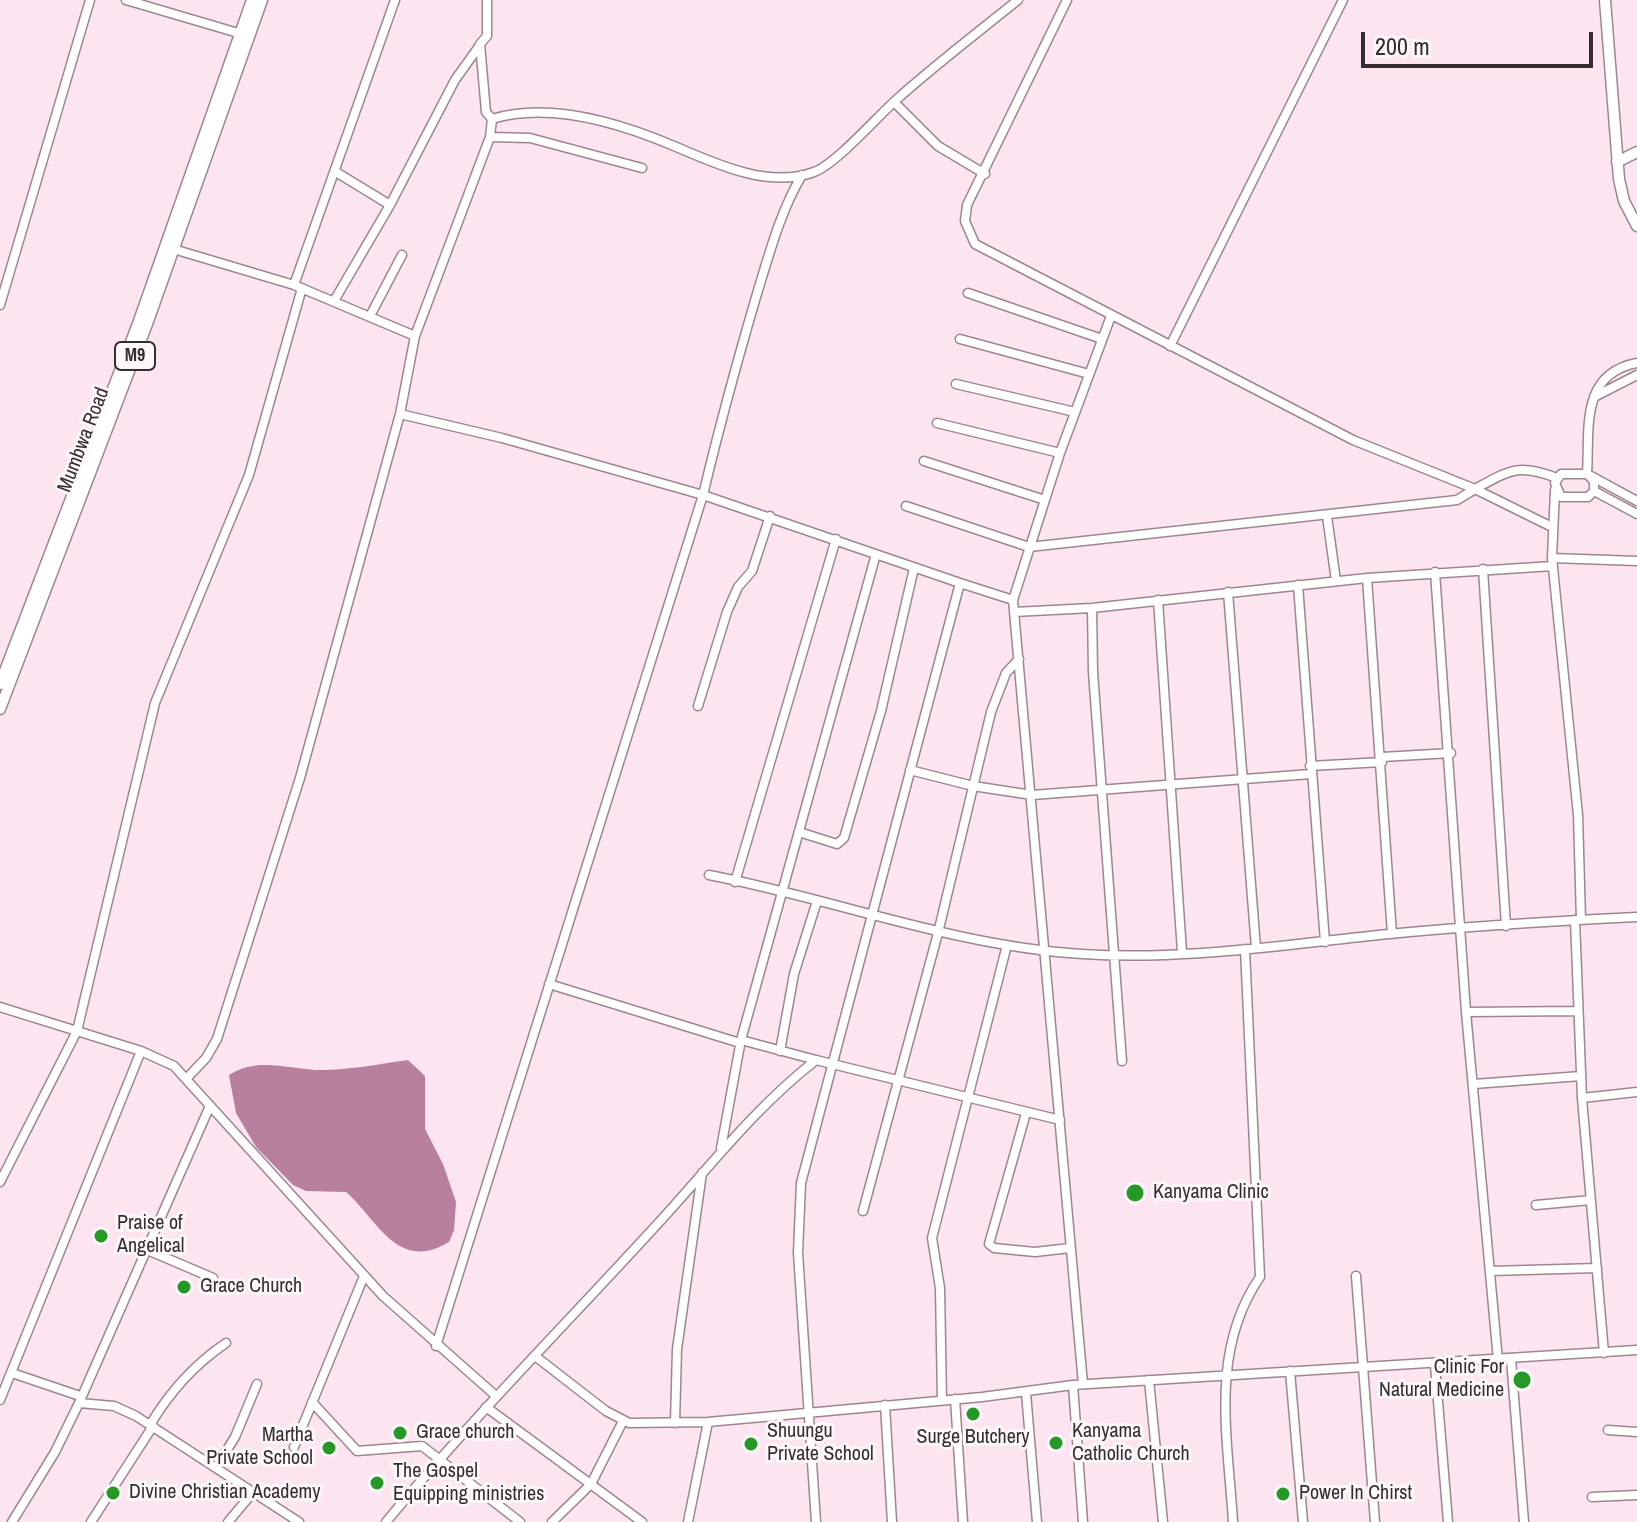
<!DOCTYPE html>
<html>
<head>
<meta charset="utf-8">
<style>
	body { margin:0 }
	#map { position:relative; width:1637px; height:1522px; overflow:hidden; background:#fce4f1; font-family:"Archivo Narrow",sans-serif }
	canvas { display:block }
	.scale { position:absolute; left:1361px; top:32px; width:232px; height:36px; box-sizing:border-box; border:4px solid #362d32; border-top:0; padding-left:10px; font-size:24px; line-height:28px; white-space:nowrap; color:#362d32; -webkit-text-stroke:6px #fcf7fa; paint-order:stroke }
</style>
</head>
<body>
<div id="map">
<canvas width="1637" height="1522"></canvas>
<div class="scale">200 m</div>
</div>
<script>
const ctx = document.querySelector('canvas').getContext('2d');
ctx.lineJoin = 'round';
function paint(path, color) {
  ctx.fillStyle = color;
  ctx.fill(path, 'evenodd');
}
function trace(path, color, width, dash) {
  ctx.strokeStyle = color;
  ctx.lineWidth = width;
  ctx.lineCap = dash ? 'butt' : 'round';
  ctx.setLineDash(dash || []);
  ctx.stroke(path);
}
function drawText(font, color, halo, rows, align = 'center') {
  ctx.font = font + ' "Archivo Narrow",sans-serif';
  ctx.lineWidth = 6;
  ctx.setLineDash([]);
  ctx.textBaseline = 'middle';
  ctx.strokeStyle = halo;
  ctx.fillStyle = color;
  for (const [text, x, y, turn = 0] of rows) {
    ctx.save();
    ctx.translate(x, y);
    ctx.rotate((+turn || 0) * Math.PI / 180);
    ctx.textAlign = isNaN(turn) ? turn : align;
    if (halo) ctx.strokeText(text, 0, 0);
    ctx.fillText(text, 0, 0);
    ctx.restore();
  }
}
const water = new Path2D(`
	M408,1060L425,1076V1129L443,1164L456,1202L454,1230L449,1242C397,1273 378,1220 346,1192L306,1191L293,1185L256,1147L236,1113L229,1075C259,1055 292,1071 326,1070C354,1069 380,1064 408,1060Z`);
const minor = new Path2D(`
	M126,0L245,35
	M1067,0L967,205L965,221L975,244L1353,440L1475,489C1510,470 1518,463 1557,478
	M894,102L938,146L985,174
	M492,119C550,101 620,123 674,146C716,164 769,189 814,172C836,164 877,117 896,100C935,65 977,33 1018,0
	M490,137L530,138L642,168
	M336,172L390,205
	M170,248L294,285L415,336
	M294,285L395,0
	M968,293L1102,339
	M334,301L390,205L455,80L480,45
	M0,305L90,0
	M370,316L402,255
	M960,339L1089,374
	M1170,346L1343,0
	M956,384L1075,412
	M1594,397L1637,375
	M400,414L502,438L703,495L960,583L801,1183L798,1253L816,1522
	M937,423L1060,453
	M924,461L1045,500
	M1587,474H1561L1555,483L1561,497H1588L1594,491V481L1587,474C1590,430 1579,374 1637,363
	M1591,476L1637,501
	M1555,490L1552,558L1578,815L1581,920
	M1594,491L1637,514
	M906,506L1029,547L1457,500L1475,489L1552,527
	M1327,516L1336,581
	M1552,558L1637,561
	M1483,569L1506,926
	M1435,572L1466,1012L1498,1360
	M1367,578L1392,934
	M960,583L1013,600L1083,1384
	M1298,585L1325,942
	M1228,592L1256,948
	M1013,600L1060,453L1111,316
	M1158,600L1182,952
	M1092,608L1093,672L1122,1061
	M1014,612L1092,608L1367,578L1553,566
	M698,706L727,612L738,587L752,571L770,516
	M1382,757L1451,753
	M1310,766L1382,762
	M910,770L973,786L1032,795L1311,774
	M799,832L837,844L844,838L881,711L914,568
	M709,875C834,899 954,946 1082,954C1184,961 1288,944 1389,934C1471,926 1555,921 1637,917
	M735,882L836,539
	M1575,920L1582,1098L1604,1353
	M549,984L740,1043
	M0,1007L141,1051L174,1066L383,1296L496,1396
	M1466,1012L1578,1011
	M741,1040L816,1060
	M780,1051L794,974L817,901
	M187,1078L206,1058L217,1039L300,778L400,414L415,336L490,137L492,119L486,112L480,44L487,36V0
	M1474,1084L1581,1076
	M1582,1098L1637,1092
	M209,1108L79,1403L114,1406L136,1416L299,1522
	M1026,1113L989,1244L994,1248L1035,1252L1070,1248
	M721,1148L741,1040L876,554
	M0,1182L77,1031L155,703L249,475L302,288
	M1536,1205L1591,1200
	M863,1211L938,933L991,712L1006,673L1019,659
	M145,1249L213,1278
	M1490,1271L1597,1268
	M1356,1276L1375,1522
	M436,1346L703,495C719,428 737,362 756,297C769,255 780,212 802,175
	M535,1356L606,1411L629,1423L708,1422L982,1397L1073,1385L1637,1350
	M1511,1359L1524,1522
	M1435,1365L1448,1522
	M1290,1371L1303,1522
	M12,1373L80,1396
	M1149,1380L1163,1522
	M1073,1385L1083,1522
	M1026,1393L1037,1522
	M955,1399L963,1522
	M0,1400L141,1051
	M942,1400L940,1288L932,1238L1007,945
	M312,1402L357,1451L422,1446L520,1522
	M885,1405L892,1522
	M486,1407L642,1522
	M675,1423L677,1349L702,1173
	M150,1425C169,1393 195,1364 226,1343
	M1608,1430L1637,1432
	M294,1447L364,1276
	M217,1466L235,1437L257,1384
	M1592,1497L1637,1495
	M12,1522L55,1452L79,1403
	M91,1522L153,1426
	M228,1522L254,1491
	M386,1522C470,1421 563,1327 652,1230C706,1172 752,1110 816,1060L1060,1120
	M552,1522L591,1484L623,1421
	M688,1522L708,1422
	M1233,1522C1228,1438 1209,1351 1260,1277L1245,949`);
const major = new Path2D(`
	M1605,0L1619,179L1624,201L1637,226
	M1617,162L1637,152
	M0,684L139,321L252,0
	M0,709L147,324L262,0`);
const markers = [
	[1135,1193,10,"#259826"],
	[101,1236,8,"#259826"],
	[184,1287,8,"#259826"],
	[1522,1380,10,"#259826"],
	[973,1414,8,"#259826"],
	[400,1433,8,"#259826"],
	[1056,1443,8,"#259826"],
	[751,1444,8,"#259826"],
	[329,1448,8,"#259826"],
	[377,1483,8,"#259826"],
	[113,1493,8,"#259826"],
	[1283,1494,8,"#259826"]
];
const shields = [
	[135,356,40]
];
const shieldNames = [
	["M9",135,356]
];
const streetNames = [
	["Mumbwa Road",84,440,-69]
];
const poiNames = [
	["Kanyama Clinic",1153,1193],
	["Praise of",117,1224],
	["Angelical",117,1247],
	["Grace Church",200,1287],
	["Clinic For",1504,1368,"right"],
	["Natural Medicine",1504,1391,"right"],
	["Shuungu",767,1432],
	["Private School",767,1455],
	["Kanyama",1072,1432],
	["Catholic Church",1072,1455],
	["Grace church",416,1433],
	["Martha",313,1436,"right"],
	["Private School",313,1459,"right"],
	["Surge Butchery",973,1438,"center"],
	["The Gospel",393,1472],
	["Equipping ministries",393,1495],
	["Divine Christian Academy",129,1493],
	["Power In Chirst",1299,1494]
];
paint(water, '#b87f9f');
trace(minor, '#9d8692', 11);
trace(major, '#9d8692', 13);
trace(minor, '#fff', 8);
trace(major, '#fff', 10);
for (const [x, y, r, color] of markers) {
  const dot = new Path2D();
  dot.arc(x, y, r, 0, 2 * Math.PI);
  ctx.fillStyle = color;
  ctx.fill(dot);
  trace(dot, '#fcf7fa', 3);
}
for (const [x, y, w] of shields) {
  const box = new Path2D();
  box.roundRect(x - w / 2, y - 14, w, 28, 6);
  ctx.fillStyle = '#fcf7fa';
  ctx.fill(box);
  trace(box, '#362d32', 2);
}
drawText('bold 18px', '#362d32', null, shieldNames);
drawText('20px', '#362d32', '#fcf7fa', streetNames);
drawText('20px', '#362d32', '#fcf7fa', poiNames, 'left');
</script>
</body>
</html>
